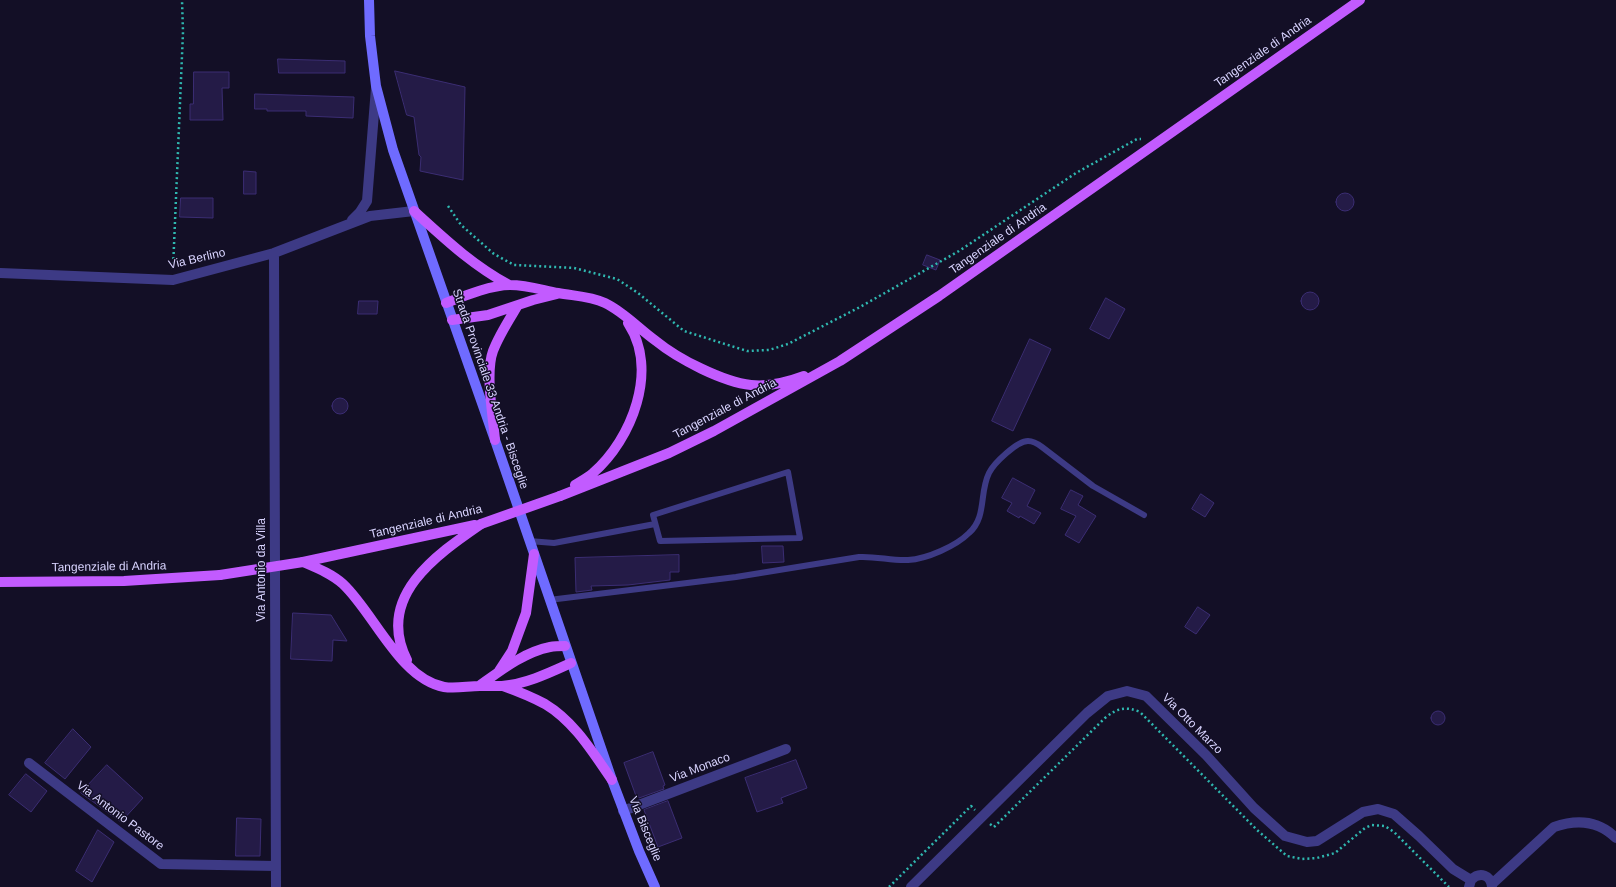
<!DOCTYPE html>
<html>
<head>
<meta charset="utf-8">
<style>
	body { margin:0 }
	canvas { display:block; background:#130f26 }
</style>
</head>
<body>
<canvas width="1616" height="887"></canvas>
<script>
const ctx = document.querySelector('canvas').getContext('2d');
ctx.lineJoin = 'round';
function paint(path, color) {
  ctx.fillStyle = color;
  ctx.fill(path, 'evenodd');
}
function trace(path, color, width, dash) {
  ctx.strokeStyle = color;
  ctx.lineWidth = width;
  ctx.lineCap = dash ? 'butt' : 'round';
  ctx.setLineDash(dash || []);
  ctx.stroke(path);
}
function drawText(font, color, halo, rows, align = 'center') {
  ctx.font = font + ' Helvetica,sans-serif';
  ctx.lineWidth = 3;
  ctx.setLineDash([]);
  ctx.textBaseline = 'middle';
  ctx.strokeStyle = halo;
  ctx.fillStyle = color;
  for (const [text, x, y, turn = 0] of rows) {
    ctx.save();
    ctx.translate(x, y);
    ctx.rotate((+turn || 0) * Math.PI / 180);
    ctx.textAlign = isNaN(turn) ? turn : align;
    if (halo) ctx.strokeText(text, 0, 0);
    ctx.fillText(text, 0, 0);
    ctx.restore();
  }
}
const building = new Path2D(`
	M278,59L345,61V73H279Z
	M395,71L465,87L463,180L420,171L421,157L419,155L414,117L407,115Z
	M194,72H229V88H222L223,120H190V104H193Z
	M255,94L354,97L353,118L306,116V111H267V109H255Z
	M244,171L256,172V194H244Z
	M1336 202a9 9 0 1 1 18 0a9 9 0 1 1-18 0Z
	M181,198H213V218L180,217Z
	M927,255L940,260L936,270L923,265Z
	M1301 301a9 9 0 1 1 18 0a9 9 0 1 1-18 0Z
	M1106,298L1125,309L1109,339L1090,329Z
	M359,301H378L377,314H358Z
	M1030,339L1051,349L1013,431L992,421Z
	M332 406a8 8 0 1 1 16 0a8 8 0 1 1-16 0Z
	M1013,478L1035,490L1027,506L1041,513L1034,524L1020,516L1019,518L1007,511L1012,503L1002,498Z
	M1071,490L1083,496L1078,505L1096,516L1079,543L1065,535L1076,516L1061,509Z
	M1201,494L1214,503L1205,517L1192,509Z
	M762,546H783L784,562L763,563Z
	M679,555V572H670V580L628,585L591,586L592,590L576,592L575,558Z
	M1198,607L1210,615L1196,634L1185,627Z
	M293,613L331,615L347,641L333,640L332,661L291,659Z
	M1431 718a7 7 0 1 1 14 0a7 7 0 1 1-14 0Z
	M73,729L91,747L65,779L45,763Z
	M653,752L665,785L663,786L664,789L639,798L638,795L636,796L624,763Z
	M796,760L807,788L781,798L783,803L757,812L745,778Z
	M107,765L143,798L121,822L81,793Z
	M26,774L47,791L31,812L9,795Z
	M668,801L682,838L658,847L644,810Z
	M237,818L261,819L260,856H236Z
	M98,830L114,842L92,882L76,871Z`);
const path = new Path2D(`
	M448,206L461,225L494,254L514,265L574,268L617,279L638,293L684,331L747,351L769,350L788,344L860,307L959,251L1076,173L1137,139H1141
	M173,269L183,32L182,0
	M990,824L994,827L1105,718C1117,708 1126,706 1140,712L1257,830L1287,856L1302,859L1317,858L1335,853L1365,828L1372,825L1385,826L1394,832L1449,887
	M889,887L971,806L975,810`);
const service = new Path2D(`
	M788,472L800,538L660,541L653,515Z
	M529,541L554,543L655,524
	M549,600L736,577L859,557C876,556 892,561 908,560C927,559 956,546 969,533C987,517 979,493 989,473C994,463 1017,441 1028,441C1034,441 1038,444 1042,447L1093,486L1144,515`);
const minor = new Path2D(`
	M352,220L360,212L367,201L376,88
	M274,253L276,887
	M0,273L173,280L274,253L370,216L414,211
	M29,763L161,864L276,866
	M623,811L786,749
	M1492,884L1554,827C1577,819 1598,820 1616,838
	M911,887L1087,713L1108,696L1127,691L1146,696L1206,755L1254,808L1285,836L1307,842L1317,841L1363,812L1378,809L1394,814L1419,836L1453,869L1471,880
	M1469,887L1471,880C1480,871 1491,875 1492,887`);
const secondary = new Path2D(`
	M369,0L370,36L376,86L393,150L495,440L612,780L639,851L655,887`);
const primary = new Path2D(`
	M414,211C446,240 471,264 509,285
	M446,303C464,296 491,285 510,285C527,285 542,290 558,293C574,296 590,296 605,303C624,312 639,329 656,341C678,359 723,382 751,385C769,387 788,382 804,376
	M452,320L488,315L533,300L557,294
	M495,440C493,416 485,373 493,351C499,335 509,320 518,305
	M575,485C581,481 587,478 593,473C632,439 659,370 628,323
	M560,496L669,453L714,431L840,361L939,296L1360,0
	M303,562C317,568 332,574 343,584C374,613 400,679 444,687C456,689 468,686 480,686C488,686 495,686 502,686C526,684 549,673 571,663
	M303,562L475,525
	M0,582L124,581L220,575
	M407,660C375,597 436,555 481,524
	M499,671L512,651L526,613L534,554
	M479,686C500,671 524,652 550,647C555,646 560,646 565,646
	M503,686C517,691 532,697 545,704C575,722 593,753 612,780`);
const primaryBridge = new Path2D(`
	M481,524L560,496
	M220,575L303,562`);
const streetNames = [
	["Tangenziale di Andria",1263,52,-35],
	["Tangenziale di Andria",998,239,-35],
	["Via Berlino",197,259,-13],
	["Strada Provinciale 33 Andria - Bisceglie",490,389,71],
	["Tangenziale di Andria",725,409,-28],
	["Tangenziale di Andria",426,522,-13],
	["Tangenziale di Andria",109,567,-1],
	["Via Antonio da Villa",262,570,-90],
	["Via Otto Marzo",1192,724,45],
	["Via Monaco",700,768,-21],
	["Via Antonio Pastore",120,816,37],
	["Via Bisceglie",645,829,68]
];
paint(building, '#241b47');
trace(building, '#3b2d73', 1);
trace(path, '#2fb8b0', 2.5, [2, 3]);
trace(service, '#3d3a85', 6);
trace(minor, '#3d3a85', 10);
trace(secondary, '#6f6bff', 10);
trace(primary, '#c25bff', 10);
trace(primaryBridge, '#c25bff', 10);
drawText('12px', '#d9d4ff', '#130f26', streetNames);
</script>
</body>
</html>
